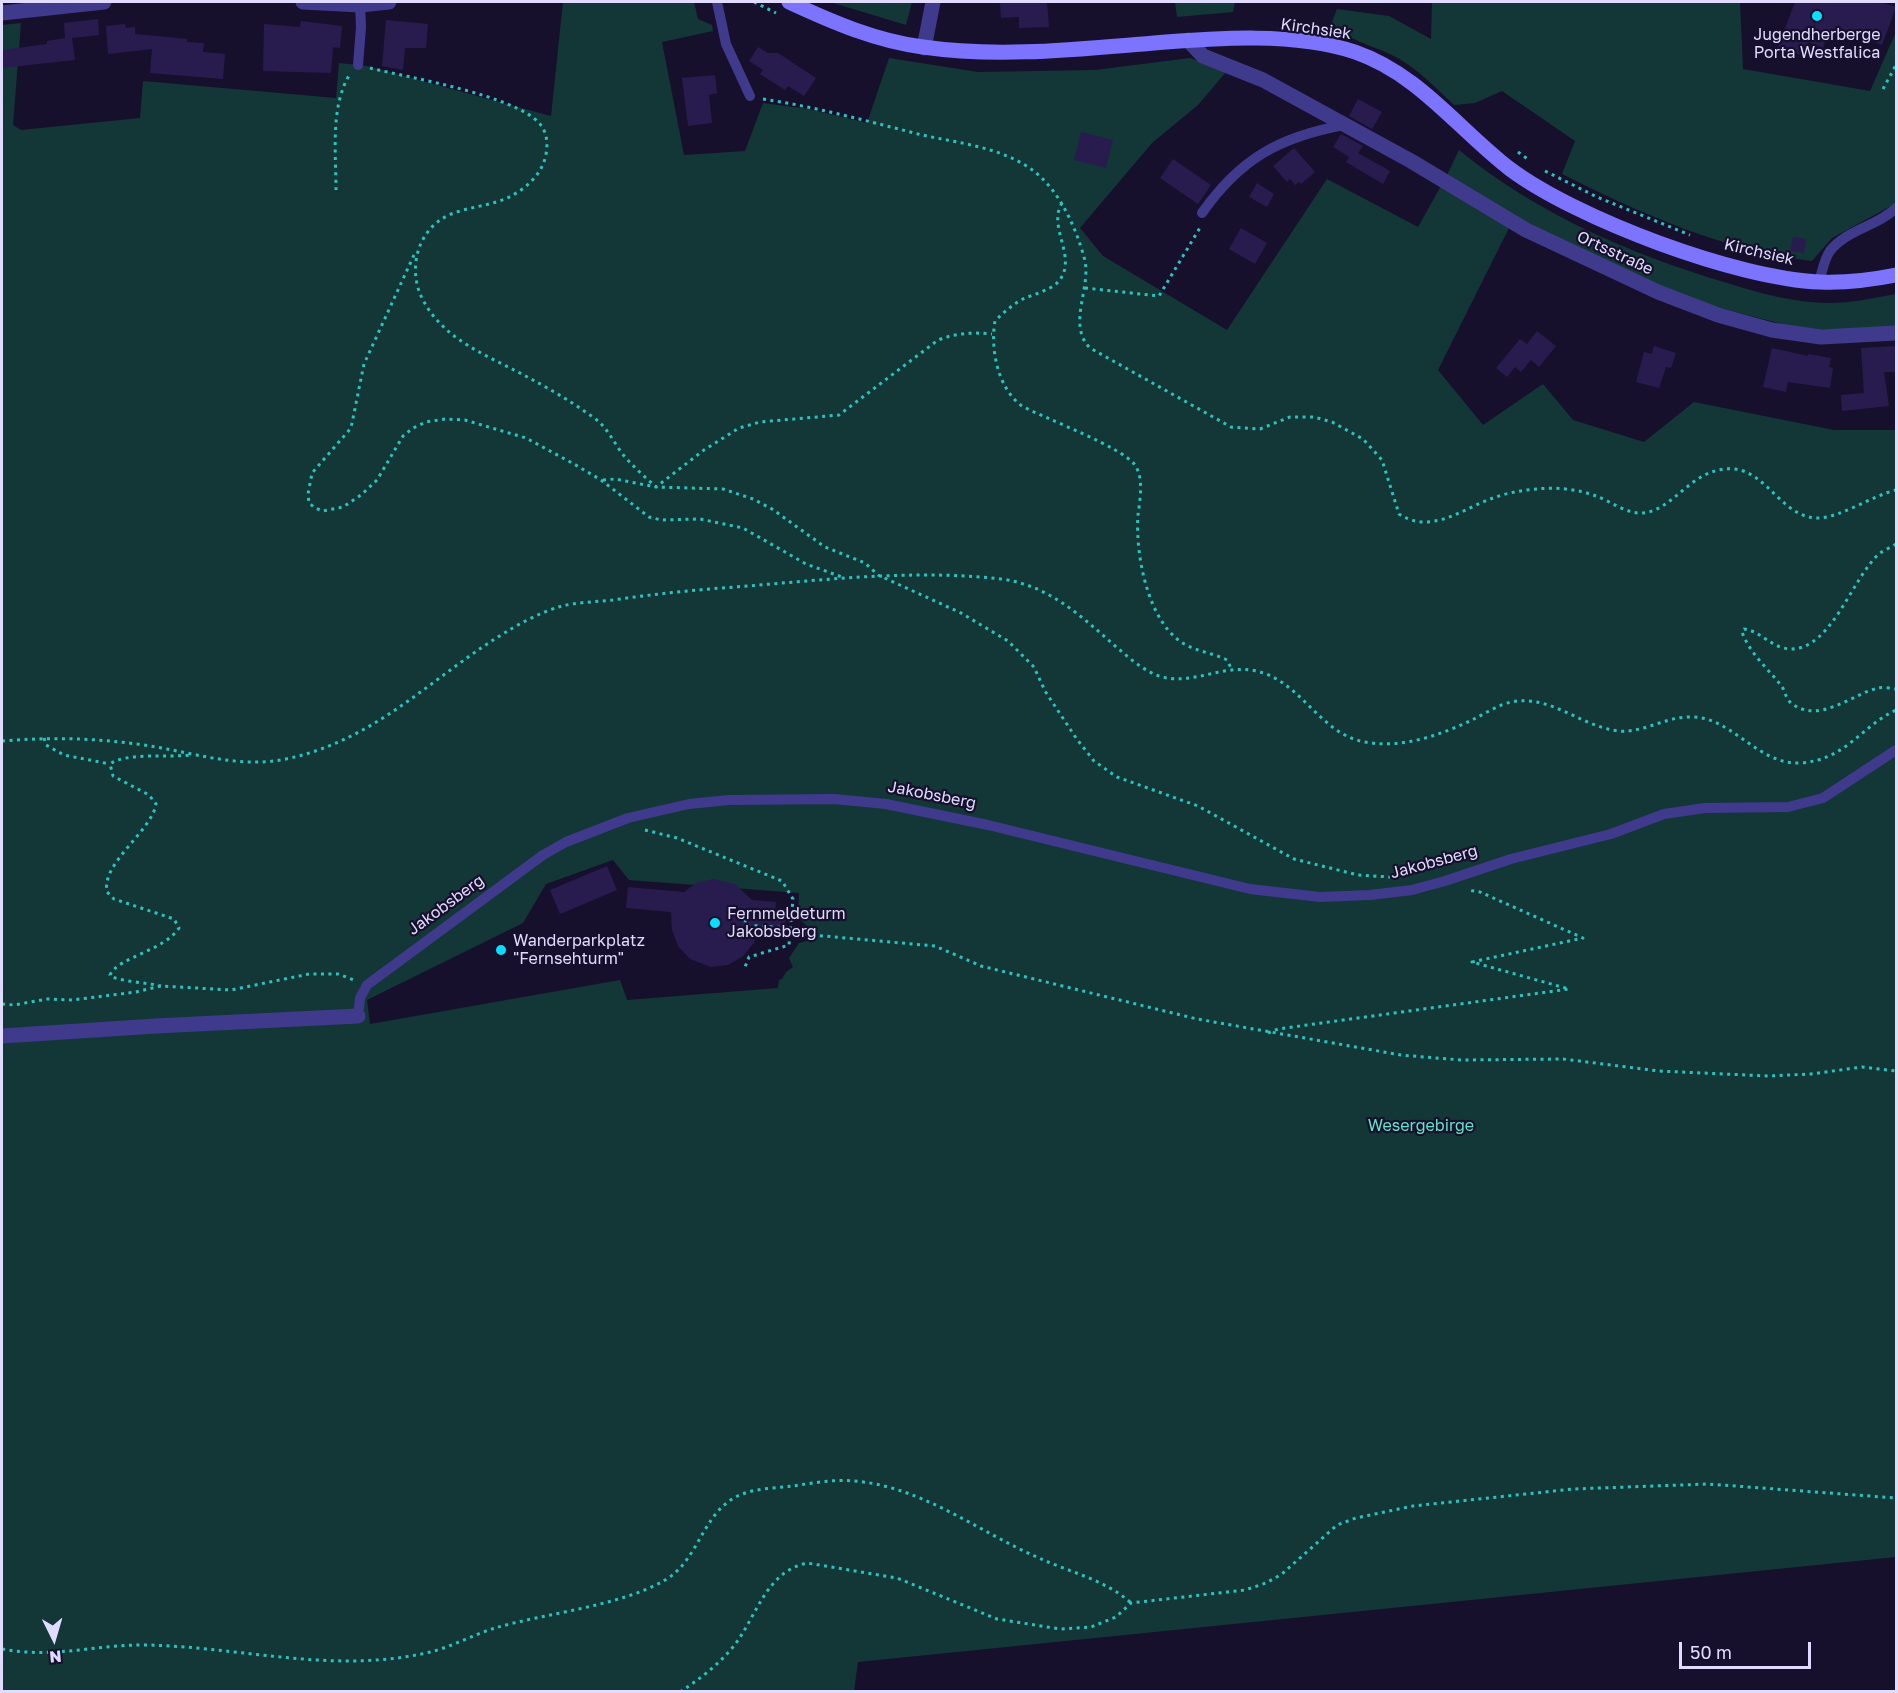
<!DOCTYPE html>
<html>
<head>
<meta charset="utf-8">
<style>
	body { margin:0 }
	#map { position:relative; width:1898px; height:1693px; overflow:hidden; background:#16102d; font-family:"Golos Text",sans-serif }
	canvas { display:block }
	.frame { position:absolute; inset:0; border:3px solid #e1dcff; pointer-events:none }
	.north { position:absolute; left:24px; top:1609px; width:60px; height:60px; -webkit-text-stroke:4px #16102d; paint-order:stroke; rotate:175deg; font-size:16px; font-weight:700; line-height:24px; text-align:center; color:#e1dcff }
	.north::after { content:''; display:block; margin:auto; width:21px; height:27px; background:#e1dcff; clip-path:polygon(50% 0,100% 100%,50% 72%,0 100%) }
	.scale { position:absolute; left:1679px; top:1642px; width:132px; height:27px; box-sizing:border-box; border:3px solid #e1dcff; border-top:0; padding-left:8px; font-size:18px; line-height:21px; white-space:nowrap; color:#e1dcff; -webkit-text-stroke:4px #16102d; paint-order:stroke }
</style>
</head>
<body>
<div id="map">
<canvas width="1898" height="1693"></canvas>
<div class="frame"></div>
<div class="north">N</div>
<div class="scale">50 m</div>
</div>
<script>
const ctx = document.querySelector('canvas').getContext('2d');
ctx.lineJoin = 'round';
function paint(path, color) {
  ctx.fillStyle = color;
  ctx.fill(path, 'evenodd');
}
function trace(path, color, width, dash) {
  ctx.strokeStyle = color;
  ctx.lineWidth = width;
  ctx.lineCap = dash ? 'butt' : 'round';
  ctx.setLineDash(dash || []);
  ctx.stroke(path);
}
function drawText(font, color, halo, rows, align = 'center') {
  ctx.font = font + ' "Golos Text",sans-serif';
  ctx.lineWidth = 4.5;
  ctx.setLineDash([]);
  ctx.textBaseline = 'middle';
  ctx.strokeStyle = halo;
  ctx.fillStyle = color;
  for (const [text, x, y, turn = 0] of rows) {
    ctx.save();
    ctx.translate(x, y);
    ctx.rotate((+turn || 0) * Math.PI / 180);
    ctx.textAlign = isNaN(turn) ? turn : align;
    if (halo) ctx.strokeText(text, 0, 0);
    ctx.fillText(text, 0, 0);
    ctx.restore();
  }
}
const green = new Path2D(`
	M563,2H694L698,19L712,25L713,31L662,42L684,155L745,151L763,103L809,109L867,123L889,58L978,72L1095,70L1190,58L1227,71L1198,105L1152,143L1080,228L1103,256L1227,330L1327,179L1418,227L1441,186L1510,226L1438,370L1483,425L1543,384L1573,420L1644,442L1694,402L1834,430H1896V1557L858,1662L854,1691L2,1692V25L21,23L13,125L21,130L140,118L143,81L336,98L339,63L367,66L551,116ZM613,860L629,880L799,893L798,918L808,927L807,941L799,943L789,958L793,967L786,972L782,979L779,980L778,988L627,1000L620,980L370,1024L367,1000L523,923L546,884Z
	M830,2H912L906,25Z
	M1175,2H1235L1233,12L1177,17Z
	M1432,2H1740L1743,69L1870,91L1896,32V200L1893,205L1832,238L1812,261C1724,251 1640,213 1562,174L1575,141L1502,91L1475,103L1454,105C1435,87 1416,67 1392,55C1372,45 1347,41 1332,22L1337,9L1389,16L1431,39Z
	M1459,150C1537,214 1630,254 1727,283C1759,293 1794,303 1829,303C1852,303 1874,298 1896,294V326L1831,330L1794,327L1689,300L1589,258L1446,177Z`);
const building = new Path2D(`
	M1000,2H1047L1049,27L1019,28V17L1001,18Z
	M1795,2H1880L1896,7L1882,45L1840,29L1838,35L1829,31L1823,48L1808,42L1804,56L1778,47Z
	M98,19L99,35L72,38L75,60L2,68V50L47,44V41L65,38L64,23Z
	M386,20L428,24L426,48H405L403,70L382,66Z
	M301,21L342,26L340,48L333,47L331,73L263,71L264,24L300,27Z
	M125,24L126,28L135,27V34L187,39V42L204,43L203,52L225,54L223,79L150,73L152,49L108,54L106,26Z
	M758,47L768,53H778L816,78L804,96L788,86L785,90L760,74L763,70L749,61Z
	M715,75L717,93L709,95L712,123L688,126L682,78Z
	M1358,99L1382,112L1372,129L1349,116Z
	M1081,132L1113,140L1106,168L1074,160Z
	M1341,134L1363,146L1358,153L1390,171L1383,184L1346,162L1349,157L1333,147Z
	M1294,148L1315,172L1301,184L1299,182L1295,185L1290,179L1287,182L1273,166Z
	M1173,159L1211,185L1198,204L1160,178Z
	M1257,183L1274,194L1267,207L1249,197Z
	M1241,228L1267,243L1255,264L1229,249Z
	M1793,237L1806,239L1804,253L1790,251Z
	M1537,331L1556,346L1539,367L1531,360L1521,372L1515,367L1507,377L1496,368L1520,339L1527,344Z
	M1654,346L1676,353L1671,368L1666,367L1659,388L1636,382L1644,352L1652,354Z
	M1896,346V372H1884L1889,406L1842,411L1841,395L1864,393L1861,348Z
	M1772,348L1808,356V354L1831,358L1829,367L1833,368L1830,388L1788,382L1786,392L1763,387Z
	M607,866L617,890L560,914L550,890Z
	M713,879L735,884L752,900L776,902L775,911L786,912L785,929L759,927L754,943L743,956L728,965L711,967L690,959L678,946L672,930L671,912L626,908L628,887L684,892L696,883Z`);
const path = new Path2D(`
	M754,2L776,13
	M370,68C410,78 515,95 540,124C547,132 548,144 546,154C543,172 529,186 513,195C494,206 469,206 449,215C418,229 408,267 421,296C442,341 490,356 531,379C552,390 573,403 593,417C606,426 612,439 621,452C631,465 644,476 656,487L723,489L753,499L772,509L825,547L865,563L878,575L961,613L1008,641L1034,667L1045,691L1076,738L1094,761L1117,777L1198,806L1294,859L1358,875L1390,877
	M1883,89L1896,65
	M763,99C816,107 867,121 918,134C956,143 998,146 1031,169C1058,188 1075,225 1084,257C1093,286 1066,324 1090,348L1231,427L1260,429L1290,417H1314L1332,422L1363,439L1382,460L1399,514C1431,535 1462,509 1493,498C1507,493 1522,490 1537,489C1556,487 1578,489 1596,496C1610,501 1627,514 1642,513C1675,511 1692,465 1735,469C1768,473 1784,520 1820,518C1843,516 1872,496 1896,490
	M1518,152L1529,160
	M1545,171L1597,197L1690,235
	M336,190C336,153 330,106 350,74
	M1062,203C1047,227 1078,257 1059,281C1050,291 1033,294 1021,300C1011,306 1004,312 995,321C990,349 998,389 1022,406C1046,419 1122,447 1135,465C1144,479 1140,499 1138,515C1135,554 1148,627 1188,646C1201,652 1215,654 1227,660L1231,668
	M414,255L364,364L351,428L312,473L308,494L309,503L315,508L323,511L343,507L361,495L377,480L403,436L413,428L426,422L445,419L465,420L526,438L574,464L601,480L649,517L661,520L700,519L743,528L806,564L842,577
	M1085,288L1159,296L1201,226
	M603,480L615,479L656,487L704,450L739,428L760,422L839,415L938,340C956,333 973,332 992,334
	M1896,544C1891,547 1885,550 1880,553C1852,577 1832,650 1790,649C1771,648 1761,631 1744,629L1742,632C1749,652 1767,668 1780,684C1785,689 1785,698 1791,703C1819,725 1852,694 1878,688C1884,687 1891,688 1896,689
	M44,738L46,745L64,755L110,764
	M2,741C50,737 96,738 144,745C192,752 238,769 286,759C377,740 431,677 506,632C522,622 544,611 562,606C578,602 596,602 613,600C654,594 694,590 735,587C824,580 913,569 1001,579C1048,585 1080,615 1114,645C1127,656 1140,668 1156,675C1190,688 1222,663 1256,671C1302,681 1319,734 1365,742C1402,749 1441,735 1474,719C1486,713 1498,705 1511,702C1551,694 1581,727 1619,731C1643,733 1665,717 1689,717C1731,715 1757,765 1800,763C1846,760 1860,727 1896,710
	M645,830L677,838L782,881L793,899L789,945L749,957L745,967
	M746,912L745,925L790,928
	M790,933L935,946L981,966L1197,1019L1401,1055L1461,1060L1563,1059L1659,1071L1768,1076L1811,1074L1862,1067L1896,1071
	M161,986C150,983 114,981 110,975C118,957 164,951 179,928L174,919L114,899L107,892C101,863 152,831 156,804L149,795L113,776L110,764C127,752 167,758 190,755
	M2,1004L14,1005L47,999L72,1000L136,992L161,986L231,990L309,974H338L354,980
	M1268,1033L1278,1029L1569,989L1472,962L1583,938L1480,892L1467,890
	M2,1649C54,1659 97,1644 147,1645C241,1647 332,1674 426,1653C450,1648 472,1635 495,1628C546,1613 621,1606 665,1580C700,1560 702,1511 740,1495C756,1488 776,1488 793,1486C813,1483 834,1479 854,1481C921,1486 979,1532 1039,1558C1069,1572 1106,1580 1131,1603
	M680,1692C700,1679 718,1665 733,1647C757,1617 765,1572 807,1563L897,1578L997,1619L1060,1629L1091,1627L1116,1617L1131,1603L1245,1590L1266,1583L1282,1574L1337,1525L1356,1518L1413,1506L1573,1489L1708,1484L1896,1498`);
const service = new Path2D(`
	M717,2L726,44L750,96
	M358,65L361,27L360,5
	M1202,213C1240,159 1279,137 1344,125
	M1819,282C1822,273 1824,259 1830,251C1846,230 1878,226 1896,208
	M358,1016L360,998L367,985L543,855L566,842L628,818L689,804L729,800L834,799L886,804L988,825L1250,889L1320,897L1370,895L1412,890L1445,881L1511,859L1611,834L1664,814L1705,808L1788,807L1823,798L1896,750`);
const minor = new Path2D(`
	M303,2L360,5L389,2
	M2,13L104,2
	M1188,40L1203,56L1263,80L1411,161L1526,230L1658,292L1718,315L1772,330L1821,337L1896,333
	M924,48L933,2
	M156,1026L358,1016`);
const tertiary = new Path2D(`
	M2,1036L156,1026`);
const secondary = new Path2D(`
	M789,2C832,22 876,41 923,47C999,58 1079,49 1154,43C1217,38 1295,32 1355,52C1419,74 1458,129 1510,169C1577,219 1737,279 1820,282C1845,283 1871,280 1896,275`);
const markers = [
	[1817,16,6,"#08deff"],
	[715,923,6,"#08deff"],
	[501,950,6,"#08deff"]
];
const streetNames = [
	["Kirchsiek",1316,29,8],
	["Kirchsiek",1759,252,13],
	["Ortsstraße",1615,253,25],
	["Jakobsberg",932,795,11],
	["Jakobsberg",1434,862,-15],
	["Jakobsberg",446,905,-36]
];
const poiNames = [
	["Jugendherberge",1817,35,"center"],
	["Porta Westfalica",1817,53,"center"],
	["Fernmeldeturm",727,914],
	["Jakobsberg",727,932],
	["Wanderparkplatz",513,941],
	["\"Fernsehturm\"",513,959]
];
const parkNames = [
	["Wesergebirge",1421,1126]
];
paint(green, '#133737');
paint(building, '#281c4f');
trace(path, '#2cc3bf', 3, [3, 4.5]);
trace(service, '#403a8d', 10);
trace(minor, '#403a8d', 15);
trace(tertiary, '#403a8d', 15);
trace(secondary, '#7c73ff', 15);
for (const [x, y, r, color] of markers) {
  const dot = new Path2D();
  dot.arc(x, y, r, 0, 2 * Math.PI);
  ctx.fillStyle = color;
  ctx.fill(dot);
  trace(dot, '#16102d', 2);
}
drawText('16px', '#e1dcff', '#16102d', streetNames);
drawText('16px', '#e1dcff', '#16102d', poiNames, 'left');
drawText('16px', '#62e5c9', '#16102d', parkNames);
</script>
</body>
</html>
